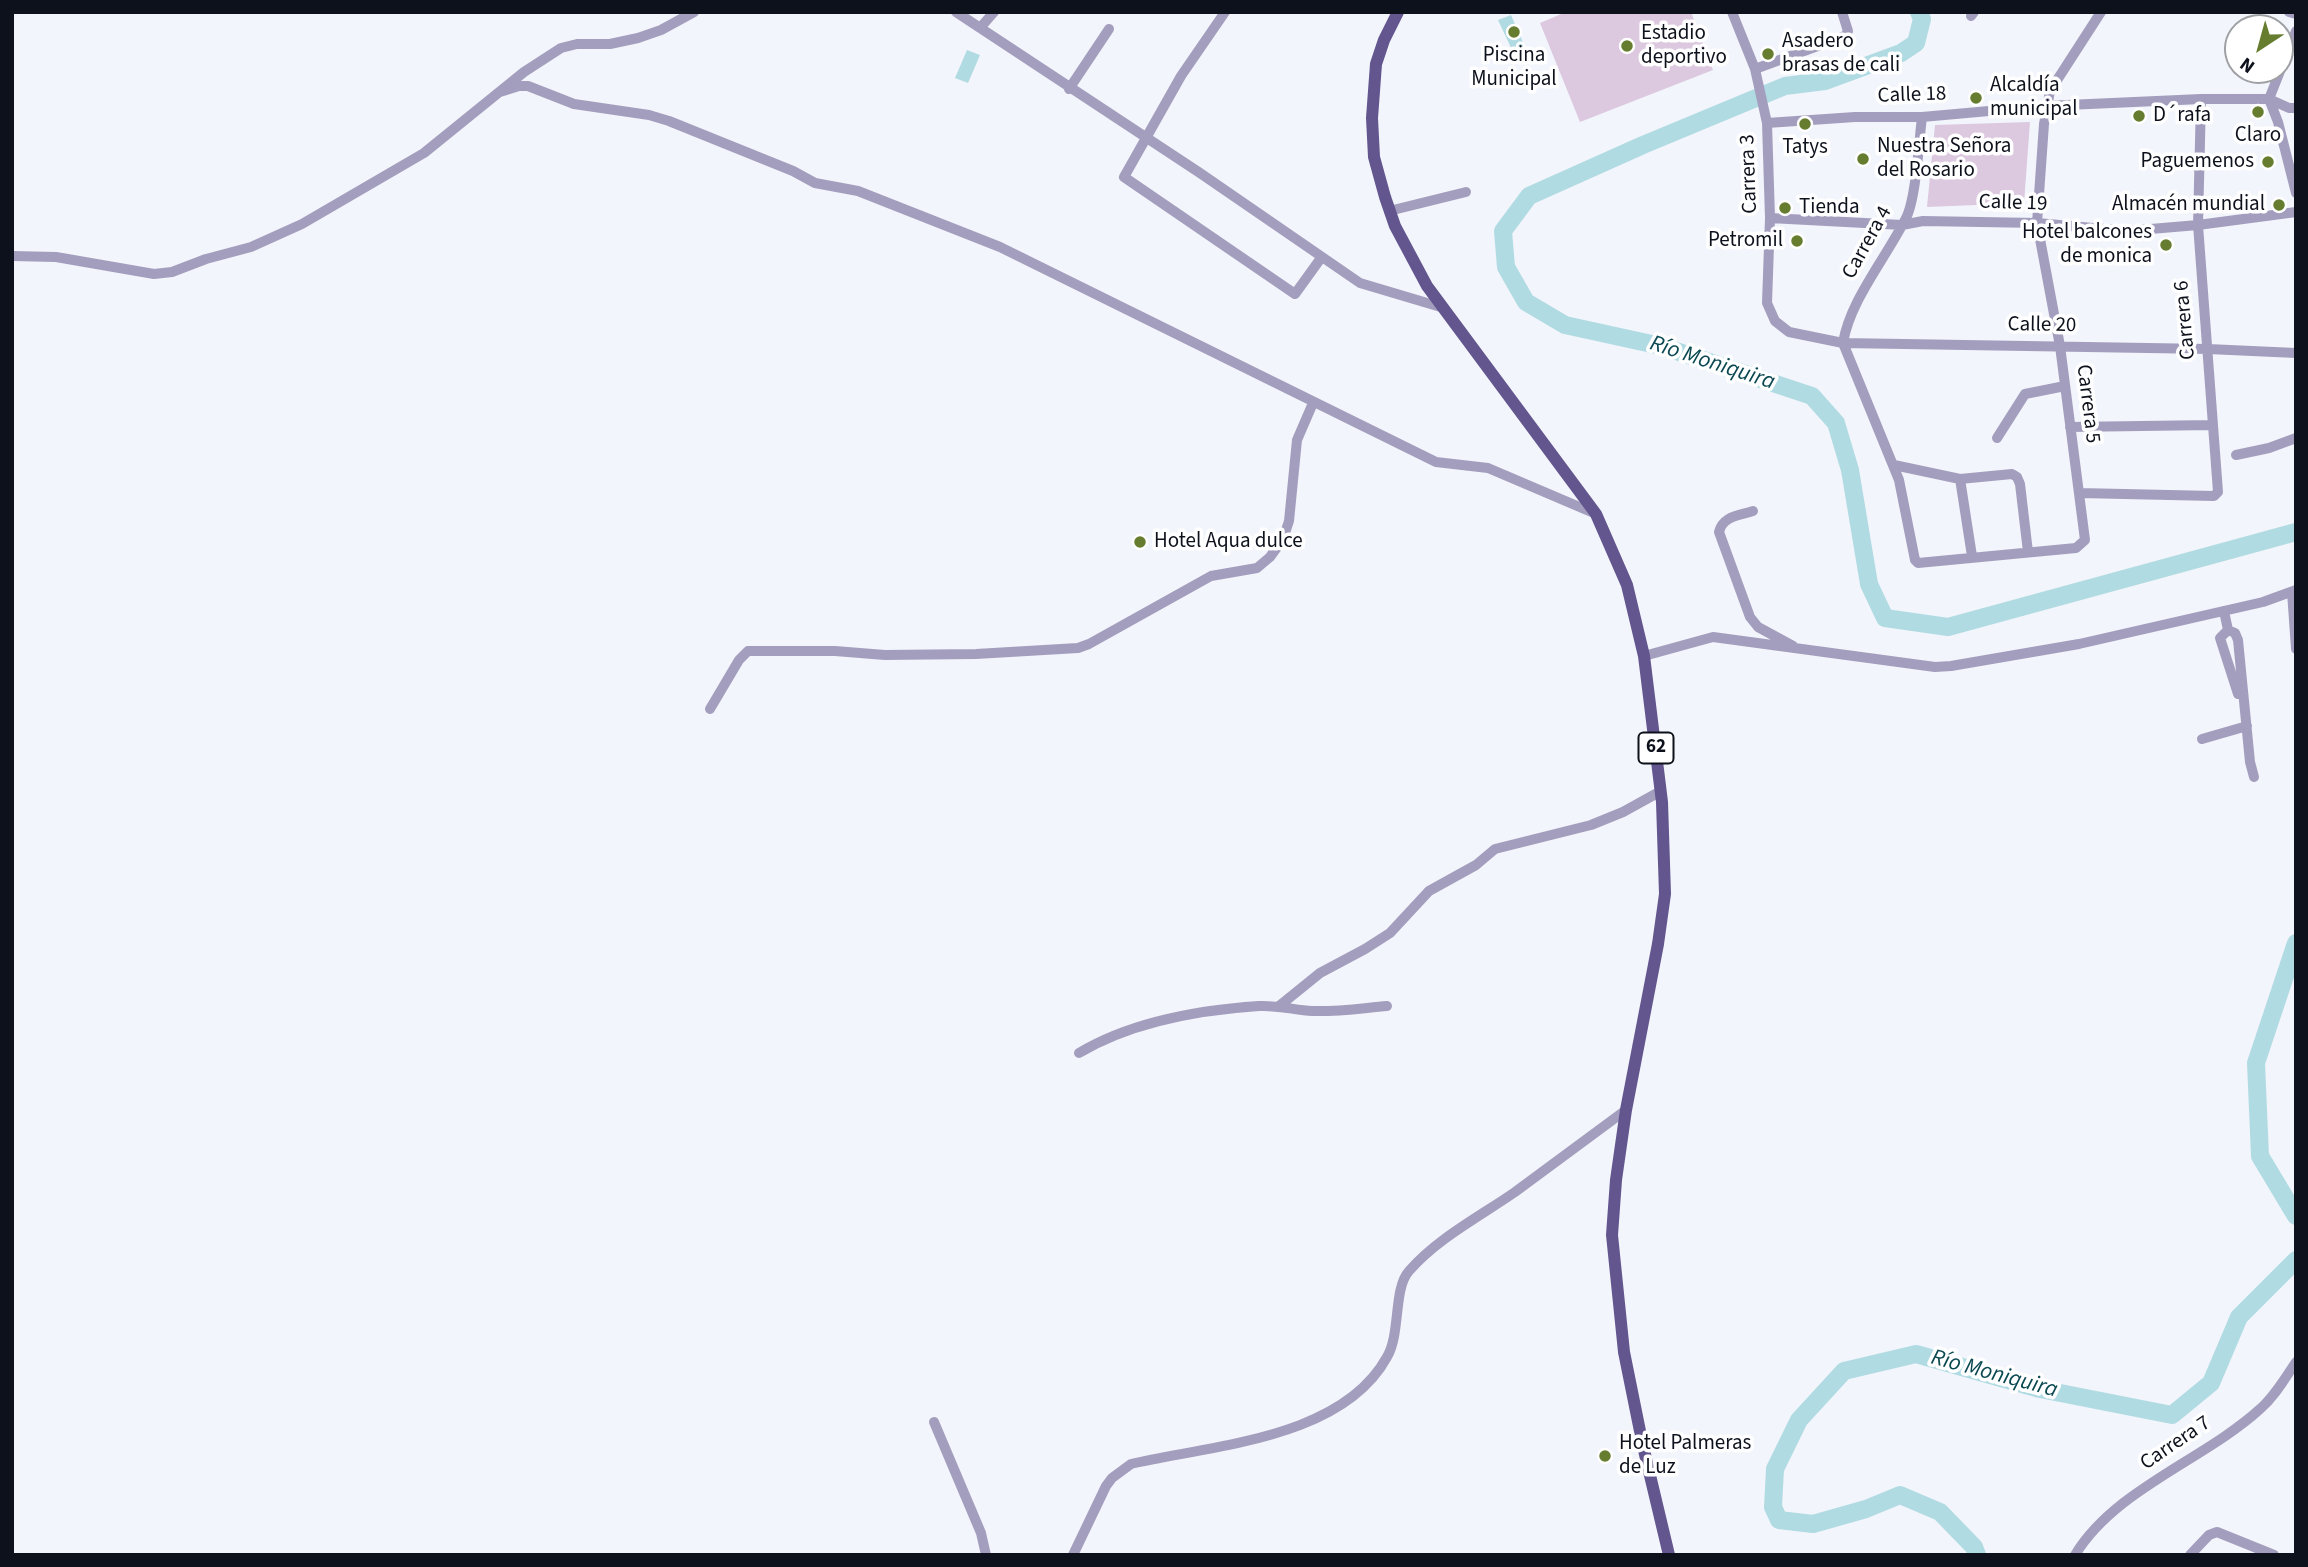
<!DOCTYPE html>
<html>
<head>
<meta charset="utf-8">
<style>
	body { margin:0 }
	#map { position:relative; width:2308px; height:1567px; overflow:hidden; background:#f2f5fb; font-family:"Source Sans 3",sans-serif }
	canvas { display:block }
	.frame { position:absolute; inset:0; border:14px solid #0d111b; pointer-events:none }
	.north { position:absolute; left:2224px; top:14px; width:70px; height:70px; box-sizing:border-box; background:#fff; border:2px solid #9ea0a4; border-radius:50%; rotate:216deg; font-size:19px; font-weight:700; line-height:28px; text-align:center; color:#0d111b }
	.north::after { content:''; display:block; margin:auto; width:24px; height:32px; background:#667d2f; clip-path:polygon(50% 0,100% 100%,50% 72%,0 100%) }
</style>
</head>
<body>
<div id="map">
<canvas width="2308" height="1567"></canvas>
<div class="frame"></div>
<div class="north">N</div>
</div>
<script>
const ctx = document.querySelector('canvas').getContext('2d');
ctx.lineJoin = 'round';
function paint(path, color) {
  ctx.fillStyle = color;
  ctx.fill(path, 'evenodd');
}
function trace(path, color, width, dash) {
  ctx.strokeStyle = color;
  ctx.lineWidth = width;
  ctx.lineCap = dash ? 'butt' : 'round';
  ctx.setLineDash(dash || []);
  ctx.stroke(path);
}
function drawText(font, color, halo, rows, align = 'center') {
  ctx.font = font + ' "Source Sans 3",sans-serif';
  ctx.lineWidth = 7;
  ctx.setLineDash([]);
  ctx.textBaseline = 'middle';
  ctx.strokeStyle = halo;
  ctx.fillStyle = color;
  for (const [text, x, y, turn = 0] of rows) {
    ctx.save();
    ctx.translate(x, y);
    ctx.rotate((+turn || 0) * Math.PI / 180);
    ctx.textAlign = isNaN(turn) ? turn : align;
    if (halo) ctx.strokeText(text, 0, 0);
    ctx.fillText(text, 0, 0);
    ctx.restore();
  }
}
const green = new Path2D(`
	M1566,12H1691L1713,70L1580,122L1540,23Z
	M2030,122L2024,203L1927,207L1935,125Z`);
const water = new Path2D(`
	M1511,15L1525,47L1513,52L1498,20Z
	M967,50L980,55L968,83L955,78Z`);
const river = new Path2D(`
	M1919,12L1922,19L1916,43L1901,53L1825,81L1785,86L1643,145L1529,196L1503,231L1506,267L1526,302L1565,325L1661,346L1812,396L1836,423L1850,470L1869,584L1885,618L1948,627L2296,532
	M2296,943L2256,1063L2260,1156L2296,1216
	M1977,1555L1974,1547L1940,1512L1900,1495L1866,1509L1813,1524L1779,1520L1773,1507L1775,1469L1799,1420L1844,1371L1916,1354L2040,1389L2172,1415L2211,1383L2239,1317L2296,1260`);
const minor = new Path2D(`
	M956,12L1200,173L1360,283L1444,308
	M1225,12L1181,76L1124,177L1295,294L1321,258
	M1732,12L1755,69L1767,123L1770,218L1767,303L1775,321L1789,332L1843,343L2208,349L2296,353
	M2289,12L2296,14
	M1971,16L1974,12
	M980,28L994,12
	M2296,31L2269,99L2278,122L2296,193
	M1755,69L1845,36L1848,31L1842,12
	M1069,89L1109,29
	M500,92L519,86H528L574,104L649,115L669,121L793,171L815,183L858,191L1000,247L1436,462L1488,468L1596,514
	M1922,117C1919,141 1916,199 1906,218C1886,258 1850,300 1843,343L1899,480L1915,560L1918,563L2076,548L2085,540L2060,346L2037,223L2044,124L2050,91L2101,12
	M1767,123L1855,117H1922L2045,106L2201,99H2269L2289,108H2296
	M1389,211L1466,192
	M1770,218L1902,225L1923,221L2037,223L2127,231L2198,225L2296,212
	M12,256L56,257L154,274L172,272L206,259L251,247L302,224L424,153L524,72L561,48L577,44H610L638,38L661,30L694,12
	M2070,427L2213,425
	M1997,438L2025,394L2065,386
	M2236,455L2269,448L2296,438
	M1894,465L1960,479L2012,474L2017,477L2020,484L2028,552
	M1960,479L1972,556
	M2079,493L2214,496L2218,492L2198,225L2201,99
	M1753,511C1738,516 1723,516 1719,532L1750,617L1758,627L1793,646
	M2292,592L2296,649
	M2224,611L2228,630L2235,633L2238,640L2250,762L2254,777
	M2228,630L2220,638L2238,694
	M1644,656L1713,637L1935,667L1951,666L2079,644L2263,602L2296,590
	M710,709L739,660L748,651H835L885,655L976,654L1078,648L1089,644L1211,576L1257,568L1270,557L1283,539L1289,521L1297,440L1313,403
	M2202,739L2247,726
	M1278,1007L1320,973L1365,949L1390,933L1429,891L1476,865L1495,849L1591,825L1623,812L1661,791
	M1079,1053C1131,1022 1199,1010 1259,1006C1277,1005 1295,1010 1312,1011C1337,1012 1363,1008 1387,1006
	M934,1422L981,1533L986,1555
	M1073,1555L1106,1486L1112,1478L1131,1464C1213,1445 1342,1439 1387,1357C1401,1333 1393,1289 1409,1271C1438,1238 1479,1217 1515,1192C1552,1165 1589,1137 1626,1110
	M2075,1555C2115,1489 2204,1460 2260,1409C2275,1396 2285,1378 2296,1362
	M2190,1555L2209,1535L2217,1532L2274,1555`);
const major = new Path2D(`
	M1398,12L1384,40L1376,64L1372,118L1374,157L1385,197L1395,226L1427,286L1596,514L1627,585L1644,656L1662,802L1665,894L1658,944L1626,1110L1616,1180L1612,1235L1624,1352L1643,1446L1669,1555`);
const markers = [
	[1514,32,7,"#667d2f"],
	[1627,46,7,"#667d2f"],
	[1768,54,7,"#667d2f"],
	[1976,98,7,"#667d2f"],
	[2258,112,7,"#667d2f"],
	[2139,116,7,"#667d2f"],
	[1805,124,7,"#667d2f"],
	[1863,159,7,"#667d2f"],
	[2268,162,7,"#667d2f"],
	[2279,205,7,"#667d2f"],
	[1785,208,7,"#667d2f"],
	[1797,241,7,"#667d2f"],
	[2166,245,7,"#667d2f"],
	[1140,542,7,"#667d2f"],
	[1605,1456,7,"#667d2f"]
];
const shields = [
	[1656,748,35]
];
const shieldNames = [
	["62",1656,748]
];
const poiNames = [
	["Estadio",1641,34],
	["deportivo",1641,58],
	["Asadero",1782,42],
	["brasas de cali",1782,66],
	["Piscina",1514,56,"center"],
	["Municipal",1514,80,"center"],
	["Alcaldía",1990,86],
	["municipal",1990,110],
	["D´rafa",2153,116],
	["Claro",2258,136,"center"],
	["Nuestra Señora",1877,147],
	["del Rosario",1877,171],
	["Tatys",1805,148,"center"],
	["Paguemenos",2254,162,"right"],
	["Almacén mundial",2265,205,"right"],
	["Tienda",1799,208],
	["Hotel balcones",2152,233,"right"],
	["de monica",2152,257,"right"],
	["Petromil",1783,241,"right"],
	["Hotel Aqua dulce",1154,542],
	["Hotel Palmeras",1619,1444],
	["de Luz",1619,1468]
];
const streetNames = [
	["Calle 18",1912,96,-2],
	["Carrera 3",1750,174,-92],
	["Calle 19",2013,204,2],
	["Carrera 4",1868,243,-61],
	["Carrera 6",2186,320,-95],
	["Calle 20",2042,326,1],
	["Carrera 5",2087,404,83],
	["Carrera 7",2176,1444,-34]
];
const waterNames = [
	["Río Moniquira",1712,364,18],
	["Río Moniquira",1994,1375,15]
];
paint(green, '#dcc8df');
paint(water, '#b1dbe2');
trace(river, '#b1dbe2', 18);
trace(minor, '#a49ebe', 10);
trace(major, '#63558e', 12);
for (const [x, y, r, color] of markers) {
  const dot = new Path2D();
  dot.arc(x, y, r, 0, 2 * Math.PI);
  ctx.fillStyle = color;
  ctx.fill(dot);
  trace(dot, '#fff', 2.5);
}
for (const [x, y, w] of shields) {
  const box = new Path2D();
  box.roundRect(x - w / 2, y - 15.5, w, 31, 5);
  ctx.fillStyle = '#fff';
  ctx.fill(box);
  trace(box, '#0d111b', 2);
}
drawText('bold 19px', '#0d111b', null, shieldNames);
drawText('21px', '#0d111b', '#fff', poiNames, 'left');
drawText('21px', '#0d111b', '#fff', streetNames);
drawText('italic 23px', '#0a4952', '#fff', waterNames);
</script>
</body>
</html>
